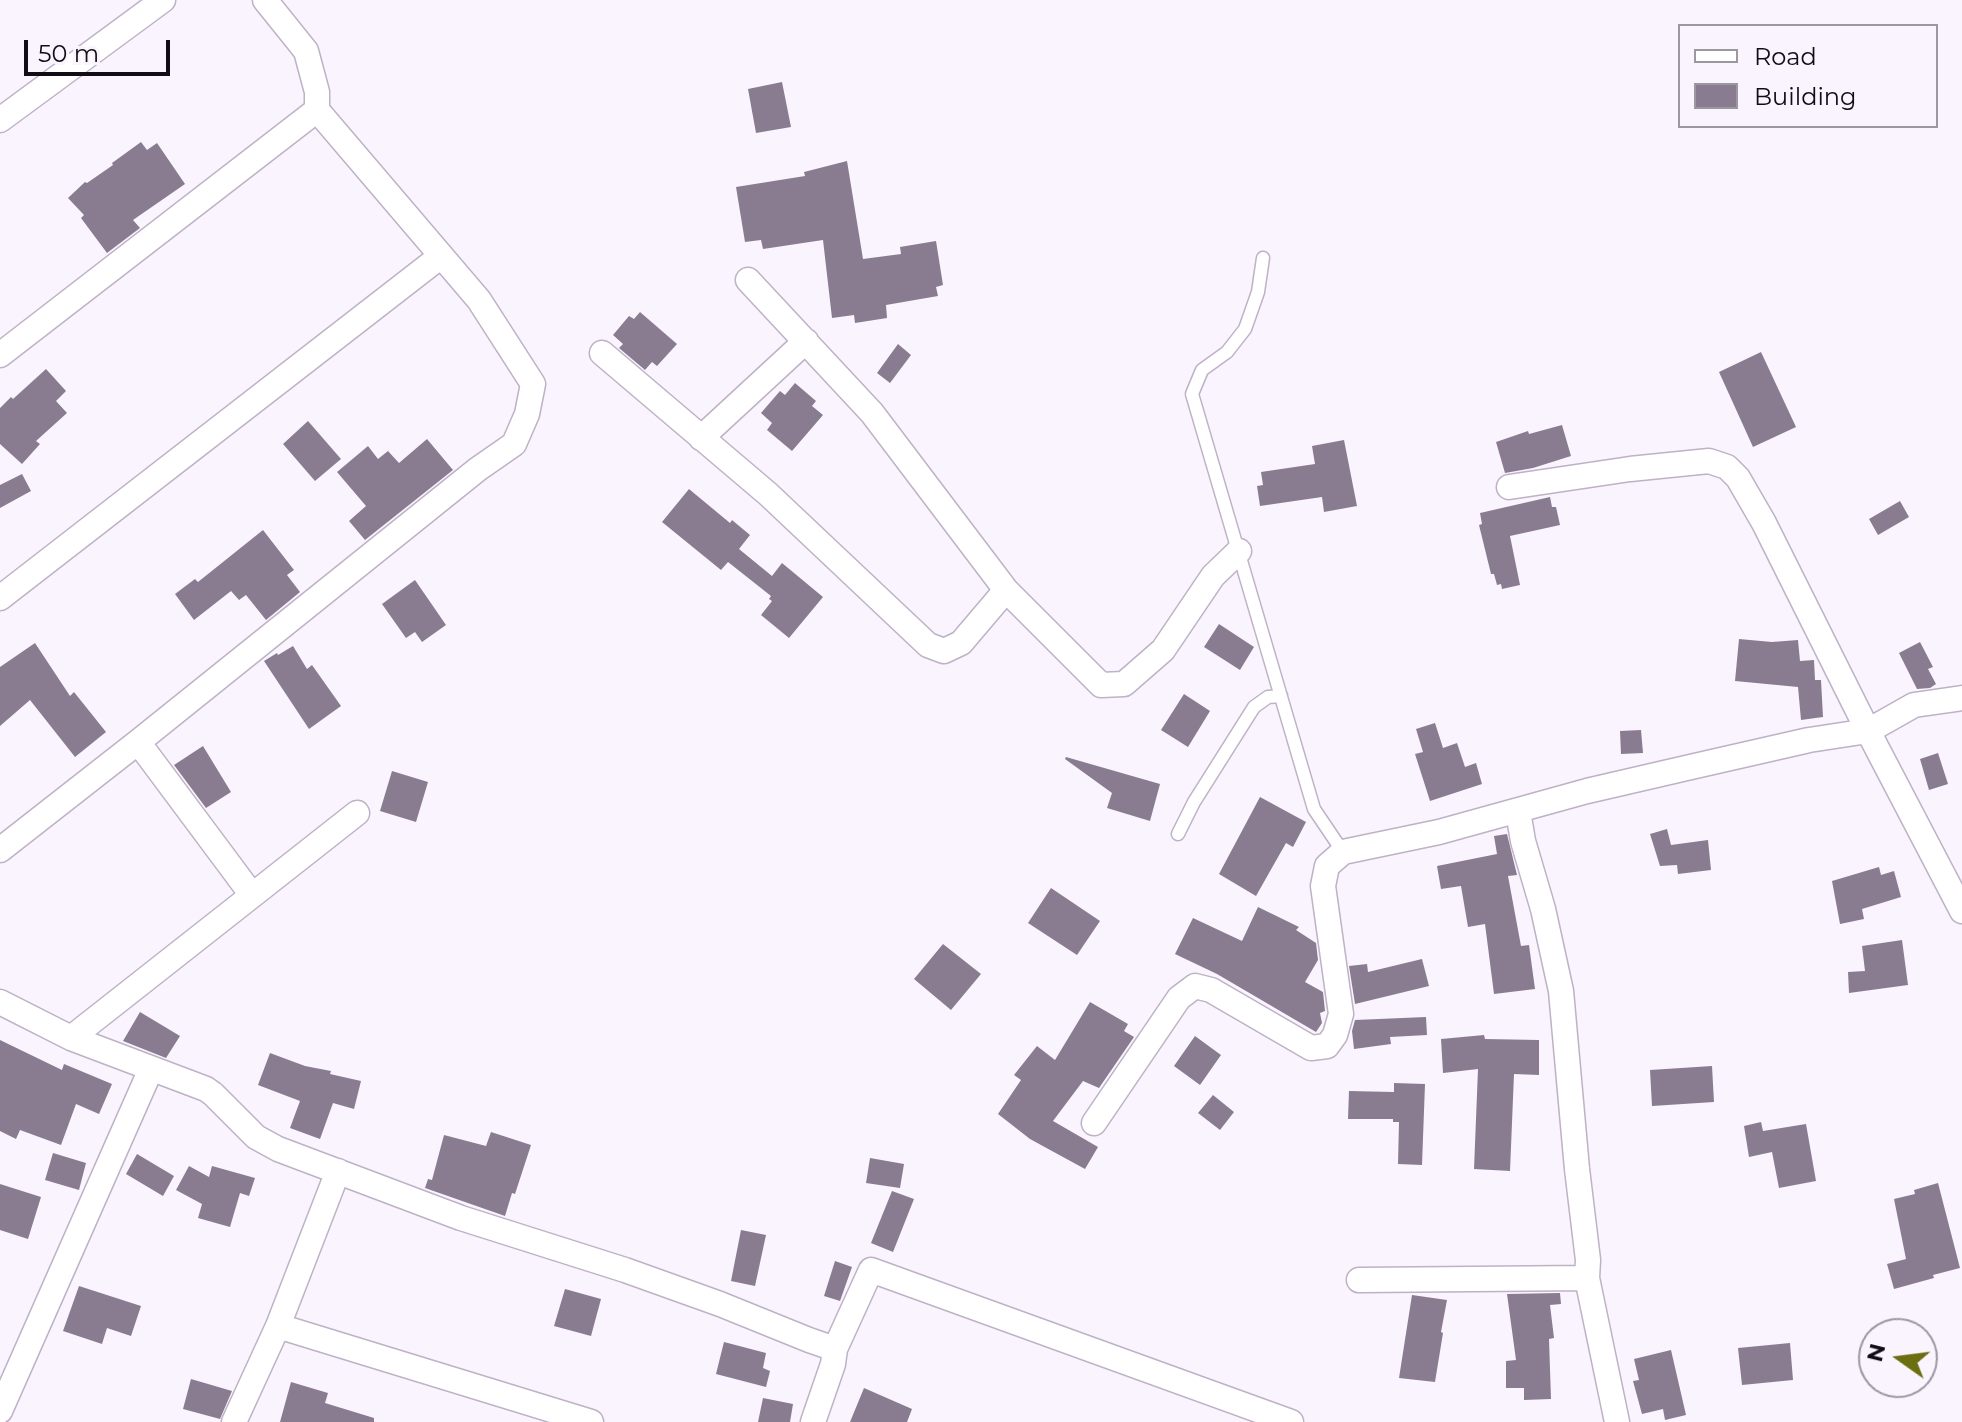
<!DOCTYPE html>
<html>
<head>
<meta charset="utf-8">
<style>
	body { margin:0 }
	#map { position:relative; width:1962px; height:1422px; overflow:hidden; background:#faf4fe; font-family:Montserrat,sans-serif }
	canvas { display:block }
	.legend { position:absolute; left:1678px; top:24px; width:260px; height:104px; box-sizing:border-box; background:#faf4fe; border:2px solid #9d98a0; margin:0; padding:10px 14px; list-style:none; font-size:24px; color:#120d14 }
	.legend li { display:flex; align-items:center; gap:16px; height:40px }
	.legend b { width:40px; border:2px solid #9d98a0 }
	.north { position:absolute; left:1858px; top:1318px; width:80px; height:80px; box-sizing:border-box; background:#faf4fe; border:2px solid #9d98a0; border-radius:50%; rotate:284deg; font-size:22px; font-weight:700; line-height:32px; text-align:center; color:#120d14 }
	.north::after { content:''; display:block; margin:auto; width:28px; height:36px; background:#6b6e11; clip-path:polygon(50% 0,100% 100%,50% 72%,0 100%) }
	.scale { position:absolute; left:24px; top:40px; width:146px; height:36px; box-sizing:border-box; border:4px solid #120d14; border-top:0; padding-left:10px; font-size:24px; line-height:28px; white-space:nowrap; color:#120d14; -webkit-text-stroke:6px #faf4fe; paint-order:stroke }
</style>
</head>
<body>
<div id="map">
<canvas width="1962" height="1422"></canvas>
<ul class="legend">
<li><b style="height:10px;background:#fff"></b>Road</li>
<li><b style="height:22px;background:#897c90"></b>Building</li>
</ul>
<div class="north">N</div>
<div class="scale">50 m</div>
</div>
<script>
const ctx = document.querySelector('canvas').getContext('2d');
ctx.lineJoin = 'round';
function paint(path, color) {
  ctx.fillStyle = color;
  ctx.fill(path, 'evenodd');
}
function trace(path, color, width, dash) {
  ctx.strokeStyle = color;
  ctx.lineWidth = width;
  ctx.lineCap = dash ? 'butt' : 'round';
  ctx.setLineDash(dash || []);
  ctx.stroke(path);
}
const building = new Path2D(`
	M782,82L791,127L756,133L748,89Z
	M141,142L147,150L157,143L185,184L133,220L140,228L107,253L81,218L84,215L68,198L85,182L87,183L113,165L112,163Z
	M847,161L863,259L901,254L900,247L936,241L943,285L936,287L938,296L886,305L887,318L855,323L854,315L832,318L823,240L763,249L761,240L745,242L736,187L805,176L804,172Z
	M640,312L677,344L657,366L652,362L645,370L619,348L623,344L613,335L629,316L634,319Z
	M898,344L911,355L890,383L877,373Z
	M1761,352L1796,427L1753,447L1719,372Z
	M46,369L66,391L56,401L67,413L36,441L40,444L22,464L0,444V408L11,397L13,399Z
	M795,383L816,401L812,406L823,415L792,451L767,430L772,423L761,413L780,391L785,395Z
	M308,421L341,459L315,481L283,444Z
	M1562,425L1571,456L1533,468L1505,473L1496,442L1528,431L1529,434Z
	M427,439L453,470L365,540L349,521L366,506L337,472L368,446L378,459L388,451L399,463Z
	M1344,440L1357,506L1324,512L1322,497L1260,506L1257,486L1263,485L1261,472L1315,464L1312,446Z
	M22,474L31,491L0,508V485Z
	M689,489L730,523L732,520L750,535L739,549L772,576L782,563L823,597L789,638L761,615L772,601L769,599L771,596L728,562L721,570L662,522Z
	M1550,497L1552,507H1556L1560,525L1510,536L1520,585L1502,589L1501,584L1497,585L1494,574H1491L1479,525L1482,524L1480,513Z
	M1900,501L1909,517L1878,535L1869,519Z
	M263,530L294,570L287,575L300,592L266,620L246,595L239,600L231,591L194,620L175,594L195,579L198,582Z
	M415,580L446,625L422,642L415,632L406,638L382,604Z
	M1219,624L1254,647L1240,670L1204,647Z
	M1739,639L1772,642L1798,640L1800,661L1814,660L1815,680H1821L1823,717L1801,720L1798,687L1735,681Z
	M1920,642L1933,667L1928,669L1936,684L1930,688L1917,689L1899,653Z
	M35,643L70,696L74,692L106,732L75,757L30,700L0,726V667Z
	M293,646L307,669L312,665L341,706L309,729L264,661L277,653L278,655Z
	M1184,694L1210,711L1188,747L1161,730Z
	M1435,723L1443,748L1457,743L1465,767L1476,763L1482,784L1430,801L1415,754L1423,752L1416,729Z
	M1641,730L1643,753L1621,754L1620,731Z
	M203,746L231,792L206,808L174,765Z
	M1938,753L1948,784L1929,790L1920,759Z
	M1066,757L1160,784L1150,821L1107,808L1112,793L1065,759Z
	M392,771L428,782L416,822L380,811Z
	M1260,797L1306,822L1293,847L1286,843L1256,896L1219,874Z
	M1667,829L1671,845L1708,840L1711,870L1678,874L1677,865L1660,866L1650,834Z
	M1507,834L1517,875L1508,876L1521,946L1529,945L1535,989L1494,994L1485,924L1468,927L1461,886L1441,889L1437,866L1497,854L1494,836Z
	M1879,867L1881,875L1894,871L1901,897L1862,909L1864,919L1840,924L1832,881Z
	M1051,888L1100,921L1077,955L1028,923Z
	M1258,907L1299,927L1296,930L1316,943L1318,960L1305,982L1323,992L1325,1011L1320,1013L1322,1023L1316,1032L1217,974L1175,954L1193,918L1242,941Z
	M1902,940L1908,985L1849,993L1848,972L1865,971L1862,946Z
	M943,944L981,974L951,1010L914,979Z
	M1422,959L1429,986L1355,1004L1349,966L1367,964L1368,972Z
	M1090,1002L1128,1024L1124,1031L1134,1037L1099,1088L1083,1081L1053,1121L1098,1147L1085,1169L1030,1139L998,1114L1021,1080L1014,1075L1037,1046L1055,1060Z
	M140,1012L180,1036L166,1058L123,1041Z
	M1426,1017L1427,1035L1390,1037L1391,1044L1354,1049L1352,1031L1355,1020Z
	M1484,1035L1485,1039L1539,1040V1075L1514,1074L1510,1171L1474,1169L1478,1069L1443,1073L1441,1039Z
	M1195,1036L1221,1055L1200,1085L1174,1066Z
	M0,1040L62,1070L64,1064L112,1084L99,1114L76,1104L61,1145L20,1130L16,1139L0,1131Z
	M270,1053L305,1066L331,1071L330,1074L361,1081L354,1109L333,1103L320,1139L290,1128L300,1101L258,1085Z
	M1712,1066L1714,1102L1652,1106L1650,1070Z
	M1394,1083L1425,1084L1422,1165L1398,1164L1399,1122H1393V1119H1348L1349,1091L1394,1092Z
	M1213,1095L1234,1112L1220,1130L1198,1113Z
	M1761,1122L1763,1131L1806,1124L1816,1181L1779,1188L1772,1152L1749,1157L1744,1126Z
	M491,1132L531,1145L515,1194L512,1193L505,1216L425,1188L428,1179L432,1180L444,1135L486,1146Z
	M53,1153L86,1163L79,1190L45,1180Z
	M137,1154L174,1176L163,1196L126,1174Z
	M870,1158L904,1164L900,1188L866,1183Z
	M189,1166L209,1177L212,1166L255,1178L249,1196L240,1193L230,1227L198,1218L202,1204L176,1190Z
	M1938,1183L1960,1268L1933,1275L1934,1278L1894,1289L1887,1264L1906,1259L1894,1199L1915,1194L1914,1190Z
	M0,1184L41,1197L28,1239L0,1230Z
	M892,1191L914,1199L893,1252L871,1243Z
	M741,1230L766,1235L755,1286L731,1281Z
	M835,1261L852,1267L840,1301L824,1296Z
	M79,1286L141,1306L131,1336L107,1328L102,1344L63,1331Z
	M565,1289L601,1299L591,1336L554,1326Z
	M1560,1293L1561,1304L1550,1305L1554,1338L1549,1339L1551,1399L1524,1400V1388H1506V1361L1516,1360L1507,1294Z
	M1412,1295L1447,1300L1441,1332L1443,1333L1435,1382L1399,1378Z
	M724,1342L766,1353L763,1368L770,1371L766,1387L716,1374Z
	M1790,1343L1793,1380L1742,1385L1738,1348Z
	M1671,1350L1686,1415L1665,1420L1663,1409L1642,1414L1633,1381L1639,1380L1634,1359Z
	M191,1379L232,1391L220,1419L183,1409Z
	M291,1382L328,1393L325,1403L374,1418V1422H280Z
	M864,1388L912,1409L907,1422H850Z
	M763,1398L793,1404L790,1422H758Z`);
const lane = new Path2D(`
	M1263,258L1258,292L1245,329L1227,352L1202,370L1192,394L1314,809L1343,852
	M1178,834L1194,802L1254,707L1268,697L1281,696`);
const street = new Path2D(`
	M0,120L163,0
	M748,280L872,413L1006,590L1101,685L1124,684L1163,650L1213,576L1239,551
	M602,353L768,494L928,645L944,651L961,643L1006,590
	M0,355L317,110
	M701,438L806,341
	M1509,487L1630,469L1709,461L1727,467L1738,478L1764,523L1868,731L1962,911
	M0,598L441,256
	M138,742L252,895
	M1518,811L1523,841L1543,909L1561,991L1577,1169L1588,1260L1587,1278L1617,1422
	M0,850L138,742L478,469L514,444L527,414L533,384L479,300L317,110V92L306,51L265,0
	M0,1002L71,1038L206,1089L213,1094L256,1137L278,1149L461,1218L625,1270L720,1304L809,1340L835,1349L833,1364L813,1422
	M71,1038L357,813
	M1094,1123L1179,998L1195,986L1211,990L1311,1048L1327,1046L1335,1035L1341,1014L1323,886L1327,866L1343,852L1439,832L1587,791L1695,766L1809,740L1868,731L1914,705L1962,698
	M1359,1280L1587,1278
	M278,1326L591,1422
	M835,1349L871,1270L1291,1422
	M0,1411L151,1069
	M234,1422L278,1326L338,1171`);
paint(building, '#897c90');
trace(lane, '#bfb1c6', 15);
trace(street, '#bfb1c6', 27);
trace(lane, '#fff', 12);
trace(street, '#fff', 24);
</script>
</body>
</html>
